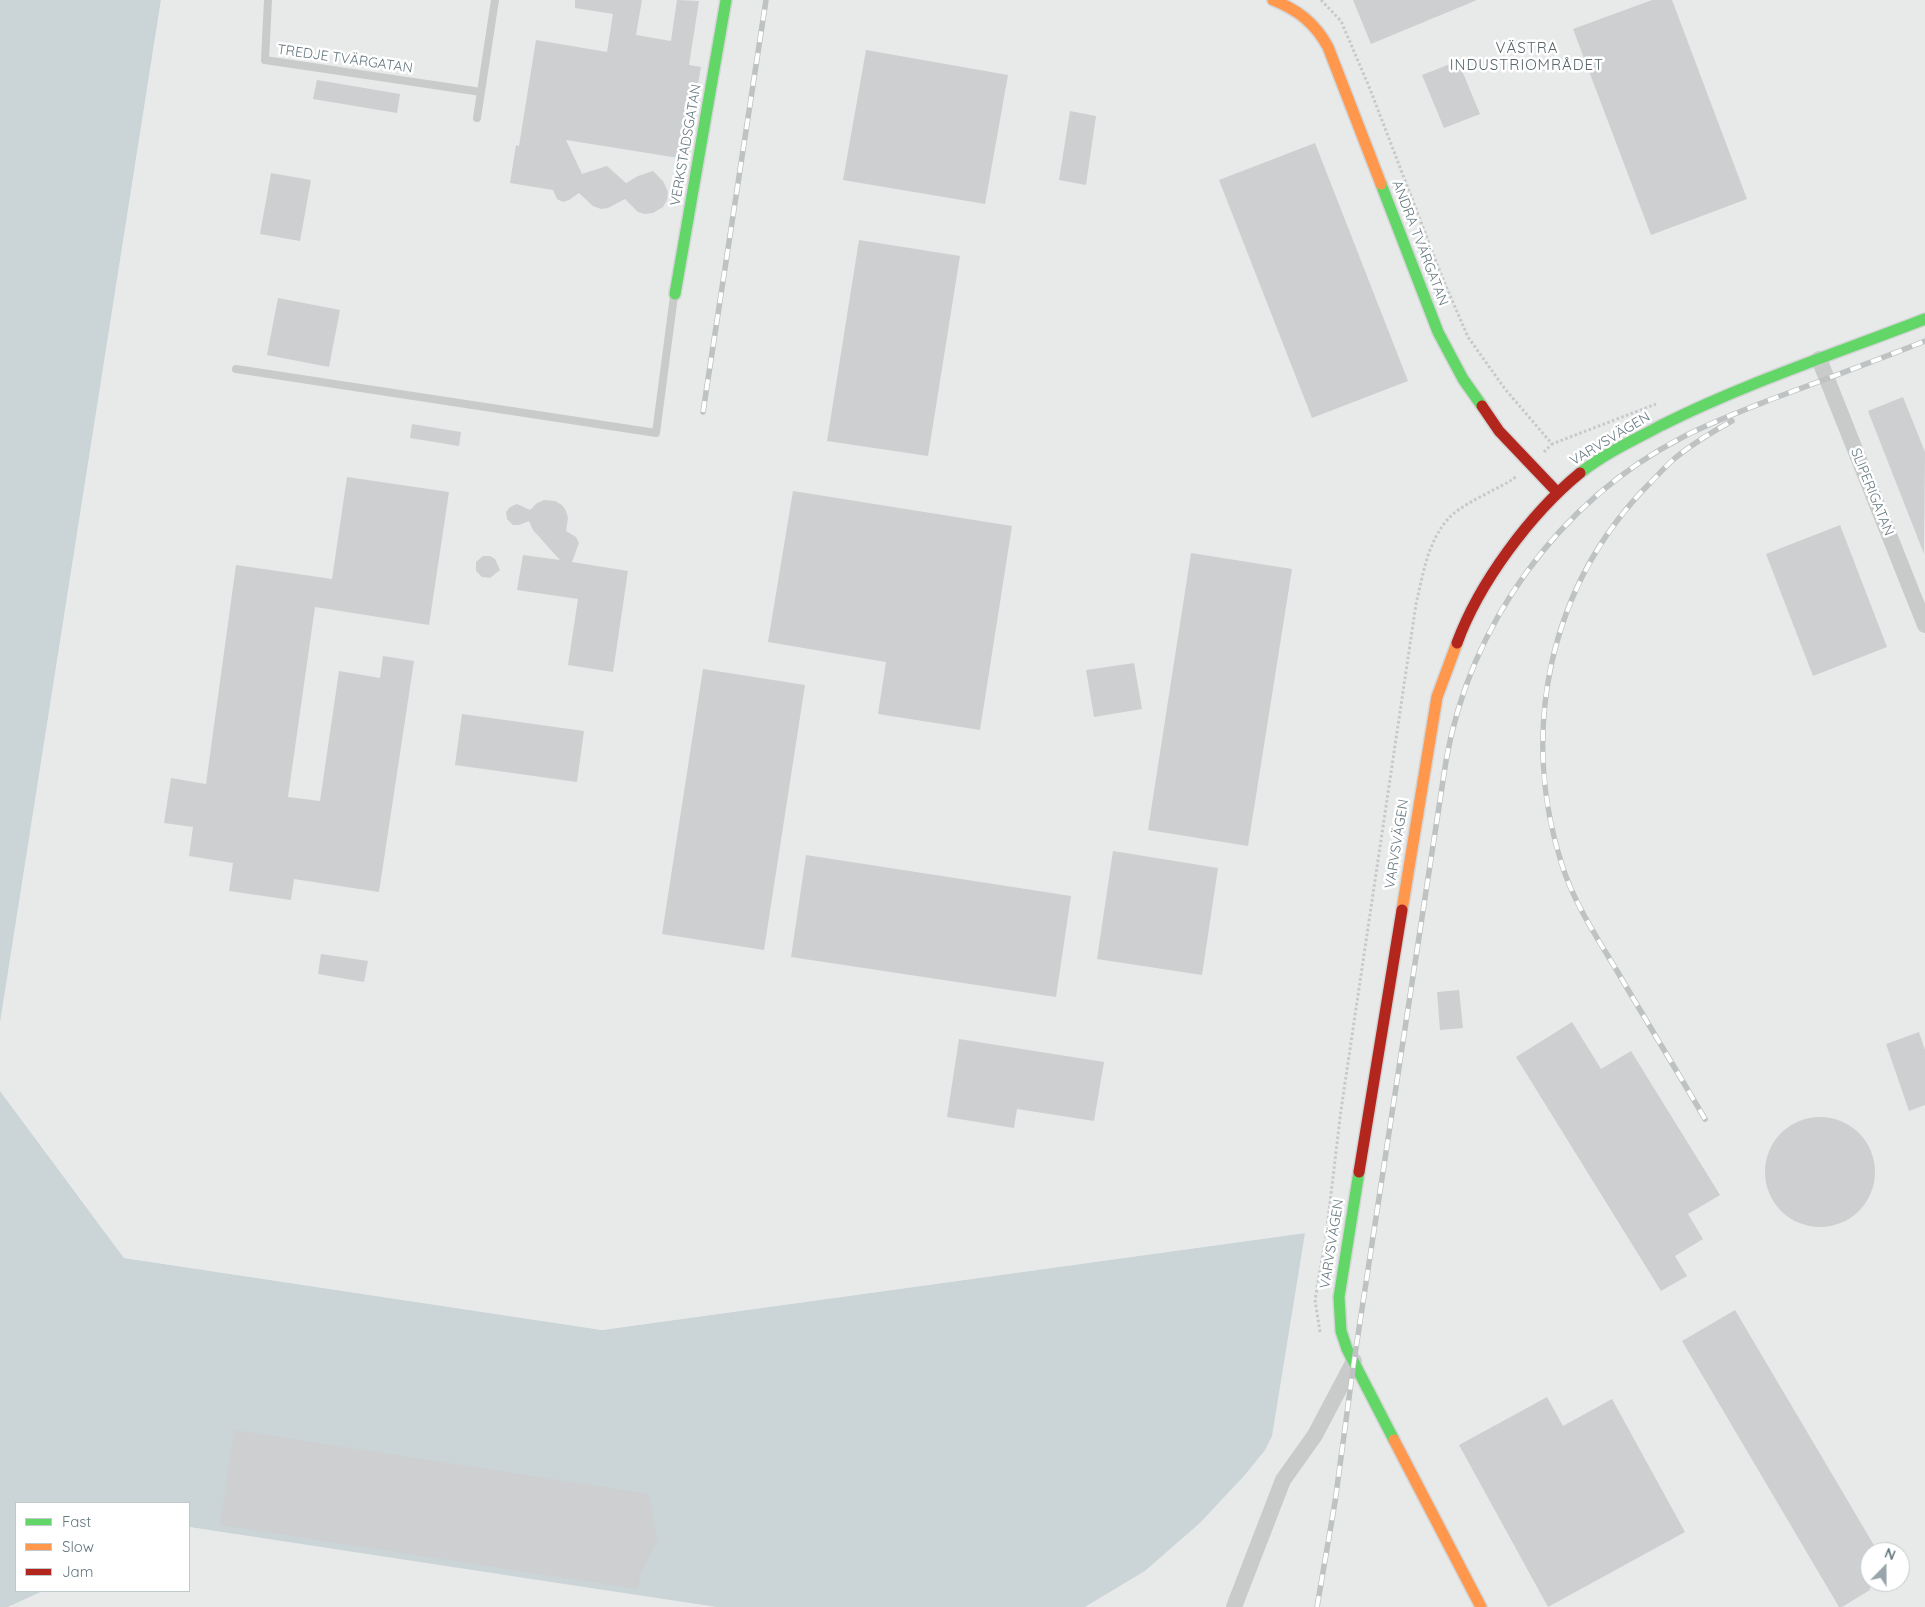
<!DOCTYPE html>
<html>
<head>
<meta charset="utf-8">
<style>
	body { margin:0 }
	#map { position:relative; width:1925px; height:1607px; overflow:hidden; background:#f8f8f8; font-family:Quicksand,sans-serif }
	canvas { display:block }
	.legend { position:absolute; left:15px; top:1502px; width:175px; height:90px; box-sizing:border-box; background:#fff; border:1px solid #c2c9cc; margin:0; padding:6px 9px; list-style:none; font-size:15px; color:#667980 }
	.legend li { display:flex; align-items:center; gap:10px; height:25px }
	.legend b { width:25px; border:1px solid #c2c9cc }
	.north { position:absolute; left:1860px; top:1542px; width:50px; height:50px; box-sizing:border-box; background:#fff; border:1px solid #c2c9cc; border-radius:50%; rotate:22deg; font-size:14px; font-weight:700; line-height:20px; text-align:center; color:#667980 }
	.north::after { content:''; display:block; margin:auto; width:18px; height:22px; background:#99a5aa; clip-path:polygon(50% 0,100% 100%,50% 72%,0 100%) }
</style>
</head>
<body>
<div id="map">
<canvas width="1925" height="1607"></canvas>
<ul class="legend">
<li><b style="height:6px;background:#63d668"></b>Fast</li>
<li><b style="height:6px;background:#ff974d"></b>Slow</li>
<li><b style="height:6px;background:#b3261e"></b>Jam</li>
</ul>
<div class="north">N</div>
</div>
<script>
const ctx = document.querySelector('canvas').getContext('2d');
ctx.lineJoin = 'round';
function paint(path, color) {
  ctx.fillStyle = color;
  ctx.fill(path, 'evenodd');
}
function trace(path, color, width, dash) {
  ctx.strokeStyle = color;
  ctx.lineWidth = width;
  ctx.lineCap = dash ? 'butt' : 'round';
  ctx.setLineDash(dash || []);
  ctx.stroke(path);
}
function drawText(font, color, halo, rows, align = 'center') {
  ctx.font = font + ' Quicksand,sans-serif';
  ctx.lineWidth = 5;
  ctx.setLineDash([]);
  ctx.textBaseline = 'middle';
  ctx.strokeStyle = halo;
  ctx.fillStyle = color;
  for (const [text, x, y, turn = 0] of rows) {
    ctx.save();
    ctx.translate(x, y);
    ctx.rotate((+turn || 0) * Math.PI / 180);
    ctx.textAlign = isNaN(turn) ? turn : align;
    if (halo) ctx.strokeText(text, 0, 0);
    ctx.fillText(text, 0, 0);
    ctx.restore();
  }
}
const built = new Path2D(`
	M161,0H1925V1607H1085L1145,1571L1200,1523L1244,1476L1305,1233L602,1330L124,1258L0,1091V1023ZM1870,1552H1900V1582H1870Z
	M189,1527L535,1579L716,1607H8L43,1591H189Z`);
const water = new Path2D(`
	M0,0H161L0,1023Z
	M0,1091L124,1258L602,1330L1305,1233L1272,1436L1265,1450L1244,1476L1200,1523L1145,1571L1085,1607H716L189,1527V1503H16V1591H43L8,1607H0Z`);
const building = new Path2D(`
	M575,0H642L636,35L671,41L677,0L699,1L689,65L701,67L685,159L566,140L582,174L607,166L626,183L638,176L653,171L663,181L668,192L667,200L663,207L653,213L645,214L638,212L625,199L608,208L601,209L593,206L579,193L569,200L563,202L557,199L553,190L510,183L516,145L519,146L536,40L607,52L613,14L575,8Z
	M1353,0H1477L1371,44Z
	M1652,0H1672L1747,199L1651,235L1573,29Z
	M866,50L1008,75L985,204L843,180Z
	M1458,61L1480,114L1444,128L1422,75Z
	M317,80L400,94L397,113L313,99Z
	M1070,111L1096,116L1086,185L1059,180Z
	M1315,143L1408,381L1312,418L1219,180Z
	M271,173L311,180L300,241L260,234Z
	M859,240L960,256L928,456L827,441Z
	M278,298L340,310L329,367L267,355Z
	M1903,397L1925,452L1924,554L1868,411Z
	M412,424L461,432L459,446L410,438Z
	M347,477L449,492L429,625L315,607L288,797L320,801L339,671L380,678L383,656L414,661L379,892L294,879L291,900L229,891L233,863L189,856L193,827L164,823L171,778L206,784L236,565L332,579Z
	M793,491L1012,526L980,730L878,714L886,662L768,642Z
	M544,500L555,501L562,505L566,511L568,518L566,531L576,537L579,543L572,562L628,571L613,672L568,665L578,599L517,590L523,555L560,560L533,530L529,521L519,525H513L507,519L506,512L510,507L517,504L530,510L537,503Z
	M1840,525L1887,647L1813,676L1766,554Z
	M1191,553L1292,569L1248,846L1148,830Z
	M483,556H490L495,559L500,570L490,578L482,577L476,571V562Z
	M1134,663L1142,709L1094,717L1086,670Z
	M703,669L805,685L764,950L662,934Z
	M462,714L584,731L577,782L455,765Z
	M1113,851L1218,868L1202,975L1097,959Z
	M806,855L1071,896L1056,997L791,957Z
	M321,954L368,961L364,982L318,974Z
	M1459,990L1463,1028L1440,1030L1437,992Z
	M1572,1022L1601,1069L1631,1051L1720,1195L1688,1214L1703,1239L1675,1256L1687,1276L1661,1291L1516,1057Z
	M1919,1032L1925,1050V1105L1909,1111L1886,1044Z
	M959,1039L1104,1062L1094,1121L1017,1109L1014,1128L947,1117Z
	M1765 1172a55 55 0 1 1 110 0a55 55 0 1 1-110 0Z
	M1735,1310L1878,1552H1870V1590L1842,1607H1839L1682,1341Z
	M1547,1397L1563,1426L1612,1399L1685,1532L1548,1607L1459,1445Z
	M234,1430L649,1494L657,1540L640,1575L638,1589L220,1525Z`);
const path = new Path2D(`
	M1321,0L1341,21L1370,89L1442,277L1468,337L1505,389L1552,444L1656,404
	M1544,452L1552,444
	M1320,1332L1315,1300L1326,1236L1341,1110L1416,604C1423,575 1427,543 1448,519C1460,505 1493,491 1510,481L1517,476`);
const lane = new Path2D(`
	M268,0L265,60L481,92
	M477,118L495,0
	M236,369L656,433L674,296`);
const street = new Path2D(`
	M1819,359L1925,625
	M1234,1607L1283,1480L1315,1435L1354,1361`);
const fast = new Path2D(`
	M1381,184L1438,332L1463,379L1482,406
	M675,294L726,0
	M1580,473C1605,453 1634,440 1662,425C1746,383 1837,353 1925,319
	M1359,1172L1339,1297L1341,1331L1347,1349L1394,1440`);
const slow = new Path2D(`
	M1273,0C1298,10 1315,23 1328,47L1381,184
	M1402,910L1437,697L1457,643
	M1394,1440L1481,1607`);
const jam = new Path2D(`
	M1482,406L1499,431L1557,492
	M1457,643C1479,583 1530,514 1580,473
	M1359,1172L1402,910`);
const rail = new Path2D(`
	M703,412L766,0
	M1705,1119C1677,1071 1648,1024 1620,976C1600,942 1576,907 1563,868C1518,732 1549,584 1651,482C1659,474 1666,466 1674,459C1692,444 1712,432 1732,421
	M1317,1607L1335,1502L1354,1361L1446,761C1470,624 1559,501 1683,437C1714,421 1747,409 1780,396C1829,378 1877,360 1925,341`);
const streetNames = [
	["TREDJE TVÄRGATAN",345,59,8],
	["VERKSTADSGATAN",686,145,-80],
	["ANDRA TVÄRGATAN",1420,243,69],
	["VARVSVÄGEN",1610,439,-31],
	["SLIPERIGATAN",1872,492,68],
	["VARVSVÄGEN",1397,844,-81],
	["VARVSVÄGEN",1332,1244,-81]
];
const neighbourhoodNames = [
	["VÄSTRA",1527,48],
	["INDUSTRIOMRÅDET",1527,65]
];
paint(built, '#e8eaea');
paint(water, '#cbd4d6');
paint(building, '#cdcfd0');
trace(fast, '#d4d5d6', 14);
trace(slow, '#d4d5d6', 14);
trace(jam, '#d4d5d6', 14);
trace(path, '#c7c8c9', 3, [2.5, 2.5]);
trace(lane, '#c9cbcb', 8);
trace(street, '#c9cbcb', 16);
trace(fast, '#63d668', 11);
trace(slow, '#ff974d', 11);
trace(jam, '#b3261e', 11);
trace(rail, '#bfc2c2', 5.5);
trace(rail, '#fff', 4, [11]);
drawText('14px', '#667980', '#fff', streetNames);
ctx.letterSpacing = '1px';
drawText('15px', '#58666c', '#fff', neighbourhoodNames);
ctx.letterSpacing = '0px';
</script>
</body>
</html>
